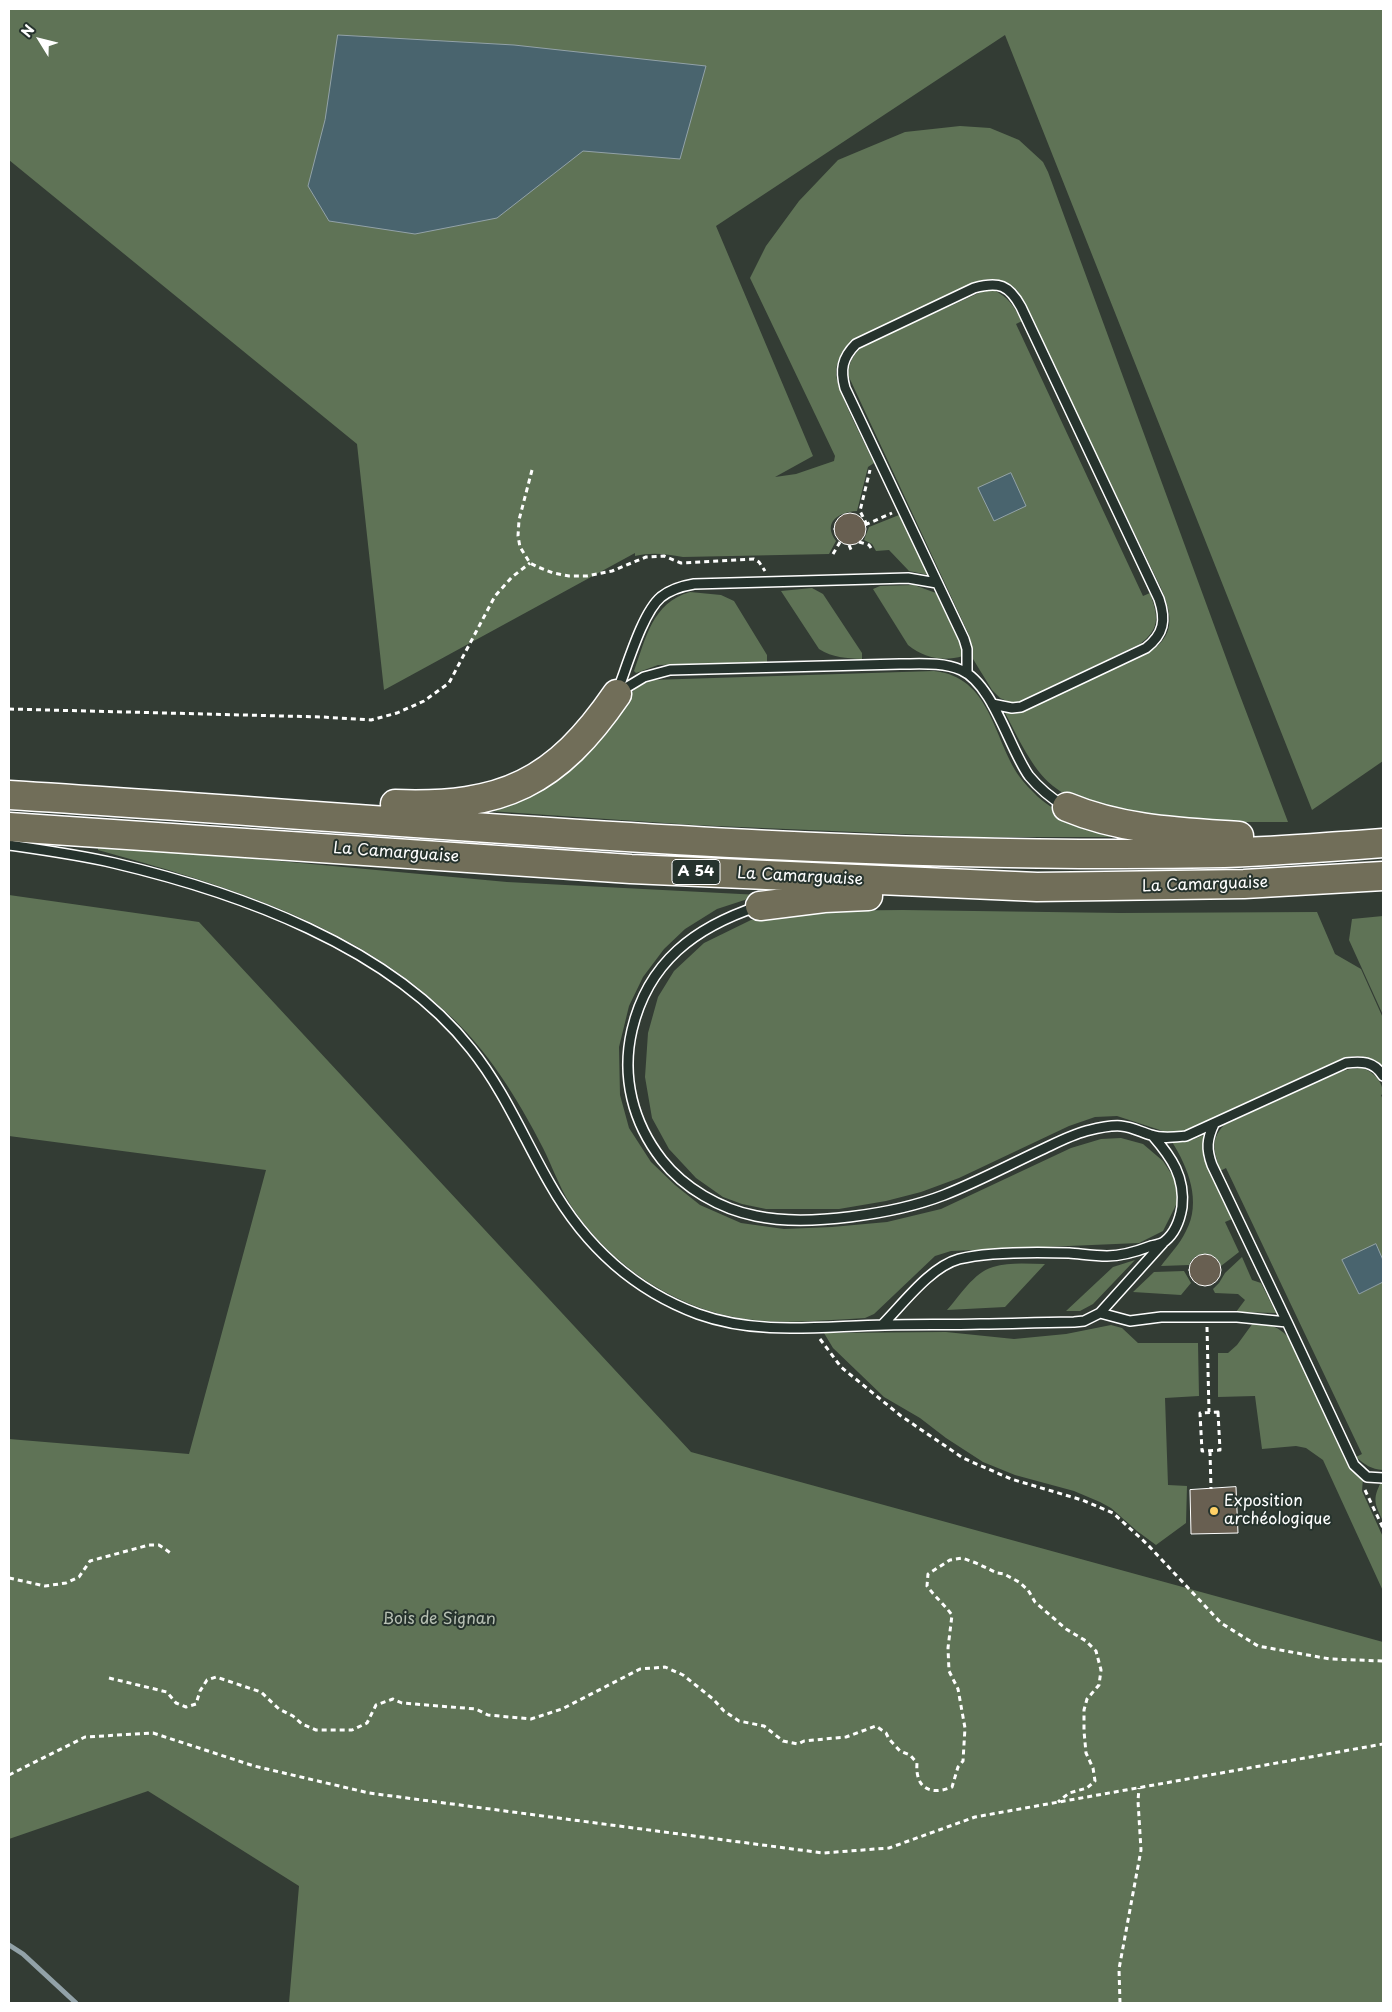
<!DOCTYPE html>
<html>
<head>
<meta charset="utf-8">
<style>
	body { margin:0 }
	#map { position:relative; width:1392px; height:2012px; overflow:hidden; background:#333c34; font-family:"Playpen Sans",sans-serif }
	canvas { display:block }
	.frame { position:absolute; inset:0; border:10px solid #fff; pointer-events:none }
	.north { position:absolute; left:15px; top:15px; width:50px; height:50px; -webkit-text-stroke:4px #26332d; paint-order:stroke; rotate:306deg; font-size:14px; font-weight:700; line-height:20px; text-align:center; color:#fff }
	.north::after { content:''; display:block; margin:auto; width:18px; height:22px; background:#fff; clip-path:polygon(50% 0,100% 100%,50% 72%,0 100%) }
</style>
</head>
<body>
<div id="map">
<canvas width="1392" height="2012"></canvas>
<div class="frame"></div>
<div class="north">N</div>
</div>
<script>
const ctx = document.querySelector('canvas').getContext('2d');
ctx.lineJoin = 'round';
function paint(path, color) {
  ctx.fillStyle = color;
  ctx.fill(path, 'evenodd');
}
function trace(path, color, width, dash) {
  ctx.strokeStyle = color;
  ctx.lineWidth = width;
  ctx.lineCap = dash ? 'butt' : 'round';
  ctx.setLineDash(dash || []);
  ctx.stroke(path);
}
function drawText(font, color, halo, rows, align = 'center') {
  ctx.font = font + ' "Playpen Sans",sans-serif';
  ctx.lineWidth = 4;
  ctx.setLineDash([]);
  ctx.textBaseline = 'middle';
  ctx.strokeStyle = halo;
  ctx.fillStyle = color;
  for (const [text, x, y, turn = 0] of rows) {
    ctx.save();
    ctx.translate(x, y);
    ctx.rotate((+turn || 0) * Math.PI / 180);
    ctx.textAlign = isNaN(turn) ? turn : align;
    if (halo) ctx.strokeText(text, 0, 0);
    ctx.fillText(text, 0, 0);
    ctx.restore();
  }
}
const green = new Path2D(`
	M9,9H1383V761L1312,810L1005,35L716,226L813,456L775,477L796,474L834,461L835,456L750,278L766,246L799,201L838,160L905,132L960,126L990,128L1019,140L1043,162L1048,172L1236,685L1288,822C1226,822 1103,826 1053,786C1031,768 1018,737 1005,713L1022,712L1154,649C1176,632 1171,612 1161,588L1017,290C1006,282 996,278 982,280L854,340C845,348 836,359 836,373C836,390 866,445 874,463L868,467L857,511C839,512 822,522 836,541L829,554L683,557C666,554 652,552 635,556V553L384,690L357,444L9,160Z
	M993,290C1008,296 1014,307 1022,321L1016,324L1143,596L1150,593C1158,616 1161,628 1140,644L1019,702H1009L1000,698L992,690L973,659V651L969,635L848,375C849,362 853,355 863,346L981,292Z
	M899,515L929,575L909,571L889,550L876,551L872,544L864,540L869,527Z
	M914,585L936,593L964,652L963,656C943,662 924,658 908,645L873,589L880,586Z
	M812,588L823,594L862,653V659C846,658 833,658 819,649L781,591Z
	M690,592L721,595L734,601L767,655V662L658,665L636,673L634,671C646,638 652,603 690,592Z
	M934,671C991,677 993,738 1019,776C1024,783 1031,790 1037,796C1060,817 1090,825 1119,837H970L694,825L489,811V807L621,705L635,689L651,680Z
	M98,847L202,854L507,882L760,895L717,909L685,929L664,949L643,977L629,1006L619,1047L620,1095L629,1128L651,1162L675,1185L700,1205L741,1223L784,1229L832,1227L887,1222L941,1209L1071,1148L1101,1139L1121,1138L1143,1144L1163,1161L1176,1181L1177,1203L1163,1231L1139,1243L951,1251L935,1256L874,1314L865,1318C828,1320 791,1324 755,1320C680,1313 610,1266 570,1204C559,1186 552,1166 543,1148C518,1099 487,1049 446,1012C351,922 221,884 98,850Z
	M9,895L199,922L691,1452L1383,1642V2003H289L299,1886L148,1791L9,1839V1439L189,1454L266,1170L9,1136Z
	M902,910L1120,913L1317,912L1335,954L1361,969L1383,1018V1067C1371,1055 1359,1055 1343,1058L1186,1130L1169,1133L1117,1116L1095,1117L1069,1126L959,1178L921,1192L886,1201L839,1209H766L742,1204L723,1197L696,1178L669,1149L652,1118L645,1077L648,1033L658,997L674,971L704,943L751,920L803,911Z
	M1383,916V1015L1349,940L1352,919Z
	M1363,1068C1374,1073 1383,1081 1383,1094L1381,1095L1383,1100V1260L1375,1244L1359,1294L1383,1282V1470C1371,1469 1365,1465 1356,1457L1362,1454L1226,1168L1220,1171C1215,1152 1209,1141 1224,1125L1340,1072L1350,1069Z
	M1204,1135L1203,1157L1232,1219L1225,1222L1239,1252L1221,1266C1215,1250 1196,1250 1189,1265L1161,1266C1169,1255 1180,1244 1186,1231C1202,1202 1188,1167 1172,1142L1192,1140Z
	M1242,1257L1252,1280L1261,1283L1276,1313L1236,1312L1245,1300L1238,1294L1215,1293L1213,1289L1219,1283L1225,1273Z
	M1135,1260L1093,1304L1080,1311H1066L1113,1267Z
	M1045,1264L1005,1307L947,1310C959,1297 974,1272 993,1267C1009,1262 1028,1264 1045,1264Z
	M1184,1271L1191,1283L1181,1295L1133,1292L1154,1272Z
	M1253,1323C1271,1324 1281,1327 1292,1342L1363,1478L1362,1491L1383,1537V1591L1323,1460L1306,1448L1296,1446L1262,1449L1255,1396L1218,1397V1353H1228L1237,1345Z
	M1111,1325L1122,1328L1138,1343H1198L1199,1396L1165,1398L1168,1485L1187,1486L1186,1523L1156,1545L1137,1531L1111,1508L1100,1502L1074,1491L1015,1475L983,1462L946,1438L920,1418L884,1397L833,1348L824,1333L946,1332L1014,1339L1066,1334Z
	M1381,1482H1383V1521C1375,1504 1372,1500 1381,1482Z`);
const water = new Path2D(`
	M338,35L514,45L706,66L680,159L583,151L497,218L415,234L329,221L308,186L325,120Z
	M1011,473L1026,506L994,521L978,488Z
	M1376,1244L1383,1260V1282L1359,1294L1342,1260Z`);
const stream = new Path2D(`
	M9,1945L23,1954L76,2003`);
const building = new Path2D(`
	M834 529a16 16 0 1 1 32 0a16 16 0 1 1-32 0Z
	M1189 1270a16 16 0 1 1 32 0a16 16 0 1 1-32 0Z
	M1236,1487L1238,1533L1191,1534L1190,1490Z`);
const path = new Path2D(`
	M532,470L519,520L518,536L520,547L530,563L538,567L553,573L569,576H587L612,571L646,557L664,556L681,563L754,559L759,562L765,571
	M865,525L892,513
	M867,525L860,511L870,470
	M859,542L869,545L873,551
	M849,545L852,552
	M833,554L840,542
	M9,709L322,717L371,720L397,713L424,701L449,683L495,596L512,577L530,563
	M1207,1327L1209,1412
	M820,1339L841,1367L901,1416L963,1458L1011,1479L1082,1500L1113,1513L1147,1544L1221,1623L1258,1646L1330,1659L1383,1661
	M1218,1412L1220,1450L1202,1451L1200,1413Z
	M1210,1451L1211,1489
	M1365,1490L1383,1528
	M9,1578L45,1586L66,1583L79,1577L90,1561L149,1545H159L172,1554
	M109,1678L167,1692L176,1703L186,1707L196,1704L200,1691L207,1680L216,1677L261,1692L279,1709L293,1716L302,1724L316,1730H352L367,1723L376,1705L393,1699L402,1703L476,1709L488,1715L531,1719L562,1709L640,1669L665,1667L683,1675L713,1699L724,1711L739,1721L764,1726L783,1741L798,1744L804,1741L846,1737L876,1726L886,1733L889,1739L900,1751L910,1755L917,1763C915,1788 930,1796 952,1787L958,1767L963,1761L965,1728L958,1689L949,1671L948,1648L952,1615C944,1604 935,1597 927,1586L928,1574L950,1560L962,1558L976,1563L997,1573L1004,1574L1019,1582L1028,1590L1035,1602L1066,1629L1086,1641L1096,1651L1101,1670L1099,1685L1087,1699L1084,1710V1731L1086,1753L1093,1768L1095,1781L1087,1788L1069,1793L1058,1802
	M9,1775L85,1737L153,1733L254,1766L369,1793L823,1853L889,1848L975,1817L1383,1744
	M1120,2003L1119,1969L1141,1850L1138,1801L1139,1788`);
const service = new Path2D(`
	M967,673V649L964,639L845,388C840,370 842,358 856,344L974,288C999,281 1009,285 1021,307L1159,599C1166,620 1164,634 1146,648L1021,707L1012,708L992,704
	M617,692C627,667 642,613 661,597C671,589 682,586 694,584L908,578L937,583
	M619,692L644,677L670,670L900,664C920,664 943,662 961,670C993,684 1009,748 1029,776C1039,788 1051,798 1064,806
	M9,845C44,850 80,855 114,863C237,892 390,946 471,1049C504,1090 524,1139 550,1184C584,1244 633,1290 698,1314C759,1336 822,1326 885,1325C917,1324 948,1325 980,1324C1011,1324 1043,1322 1074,1322L1084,1321L1100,1313L1130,1321L1161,1317H1237L1287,1322L1354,1465L1367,1477L1383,1478
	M759,906C695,927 648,962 632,1030C621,1077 633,1123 662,1160C684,1188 720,1209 756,1216C807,1227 895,1214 944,1195C977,1182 1009,1165 1041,1150C1056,1143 1071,1135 1086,1131C1098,1128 1109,1125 1121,1126C1132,1127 1141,1132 1151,1135C1162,1139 1175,1137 1186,1136L1346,1063C1361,1061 1374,1061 1383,1076
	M1214,1124C1207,1139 1206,1149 1212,1165L1287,1322
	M1100,1313L1163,1243
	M882,1325C903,1304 930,1267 959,1259C988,1252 1038,1252 1069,1253C1082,1254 1094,1256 1107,1256C1121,1256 1138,1251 1151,1246C1156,1245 1162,1244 1165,1241C1175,1233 1180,1219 1182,1207C1185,1177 1172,1158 1153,1136`);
const motorway = new Path2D(`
	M9,795C414,820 818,861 1224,853C1277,851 1330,847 1383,843
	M395,804C503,808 556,783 617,694
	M1067,807C1122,830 1180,832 1239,836
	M9,827L631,869L1037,887L1244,884L1383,876
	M760,906L824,898L868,896`);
const markers = [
	[1214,1511,5,"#ffd166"]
];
const shields = [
	[696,872,48]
];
const shieldNames = [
	["A 54",696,872]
];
const streetNames = [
	["La Camarguaise",396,853,4],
	["La Camarguaise",800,877,3],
	["La Camarguaise",1205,885,-2]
];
const poiNames = [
	["Exposition",1224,1502],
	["archéologique",1224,1520]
];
const parkNames = [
	["Bois de Signan",439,1620]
];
paint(green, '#5f7356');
paint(water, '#49646e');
trace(water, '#92a2a8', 1);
trace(stream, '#92a2a8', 5);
paint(building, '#685f51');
trace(building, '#fff', 1);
trace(service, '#fff', 12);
trace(motorway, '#fff', 31);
trace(path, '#fff', 3, [5, 4]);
trace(service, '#26332d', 9);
trace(motorway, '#716e59', 28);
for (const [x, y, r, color] of markers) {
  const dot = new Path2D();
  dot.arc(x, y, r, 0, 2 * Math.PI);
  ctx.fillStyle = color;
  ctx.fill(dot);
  trace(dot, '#26332d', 2);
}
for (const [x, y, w] of shields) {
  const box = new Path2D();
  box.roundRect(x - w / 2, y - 12.5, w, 25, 4);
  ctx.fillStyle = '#26332d';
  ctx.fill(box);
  trace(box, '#fff', 1);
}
drawText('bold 15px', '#fff', null, shieldNames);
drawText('16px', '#fff', '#26332d', streetNames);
drawText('16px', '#fff', '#26332d', poiNames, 'left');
drawText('16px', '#b7c0b3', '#26332d', parkNames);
</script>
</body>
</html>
